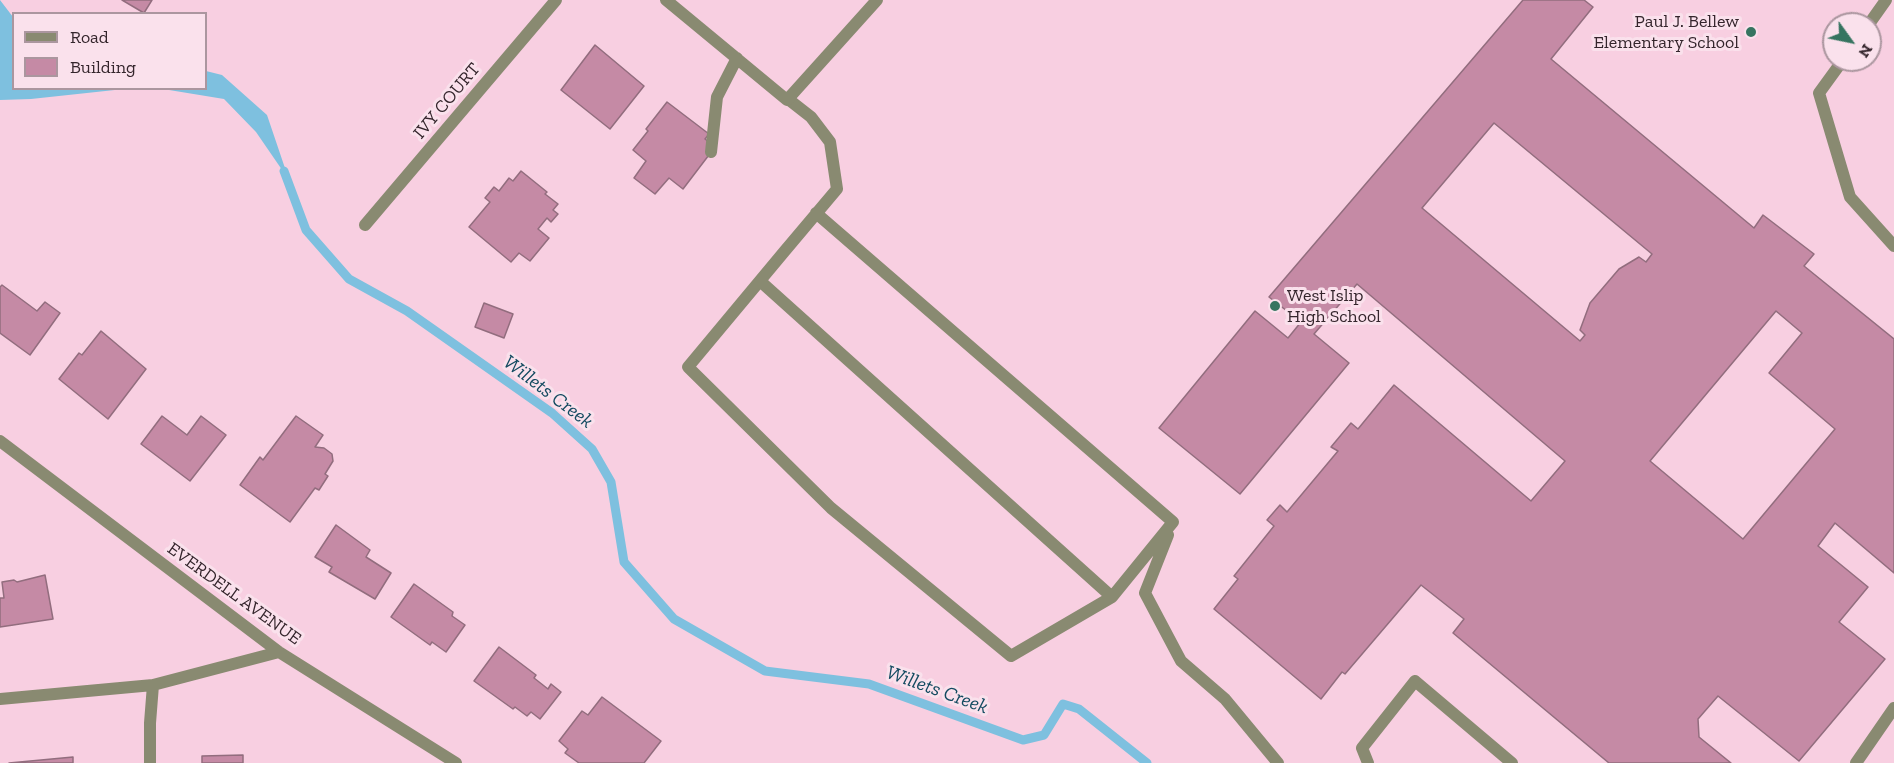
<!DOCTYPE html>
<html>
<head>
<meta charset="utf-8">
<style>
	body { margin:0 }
	#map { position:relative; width:1894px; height:763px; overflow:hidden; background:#f8cfe1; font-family:"Zilla Slab",serif }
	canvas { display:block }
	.legend { position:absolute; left:12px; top:12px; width:195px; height:78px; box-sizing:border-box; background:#fae1ec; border:2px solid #ab969f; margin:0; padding:8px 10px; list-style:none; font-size:18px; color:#34252c }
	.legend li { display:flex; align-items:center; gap:12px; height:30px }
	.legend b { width:30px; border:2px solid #ab969f }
	.north { position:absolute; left:1822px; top:12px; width:60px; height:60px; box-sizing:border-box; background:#fae1ec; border:2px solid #ab969f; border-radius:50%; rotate:123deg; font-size:16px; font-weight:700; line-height:24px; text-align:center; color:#34252c }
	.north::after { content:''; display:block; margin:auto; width:21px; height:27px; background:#367460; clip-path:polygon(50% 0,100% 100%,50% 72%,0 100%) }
</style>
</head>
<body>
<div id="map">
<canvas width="1894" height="763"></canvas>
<ul class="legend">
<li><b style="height:8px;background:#898a71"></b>Road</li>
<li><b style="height:16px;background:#c58aa5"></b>Building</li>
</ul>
<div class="north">N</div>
</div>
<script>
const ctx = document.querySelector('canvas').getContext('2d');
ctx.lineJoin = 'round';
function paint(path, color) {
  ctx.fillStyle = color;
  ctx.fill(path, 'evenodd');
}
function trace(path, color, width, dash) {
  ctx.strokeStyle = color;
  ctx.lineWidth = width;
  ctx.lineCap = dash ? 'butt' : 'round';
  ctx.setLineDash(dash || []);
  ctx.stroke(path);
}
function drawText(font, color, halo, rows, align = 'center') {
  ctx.font = font + ' "Zilla Slab",serif';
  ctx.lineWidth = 6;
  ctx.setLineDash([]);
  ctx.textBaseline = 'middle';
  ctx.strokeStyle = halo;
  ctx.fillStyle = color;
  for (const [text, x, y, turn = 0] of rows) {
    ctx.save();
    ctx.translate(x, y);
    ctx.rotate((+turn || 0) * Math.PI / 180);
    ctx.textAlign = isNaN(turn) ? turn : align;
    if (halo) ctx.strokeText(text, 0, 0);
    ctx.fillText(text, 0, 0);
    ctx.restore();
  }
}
const water = new Path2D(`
	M0,0L13,17L14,88L124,89L31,99L0,100Z
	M206,71L222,75L267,115L289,180L256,132L224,99L163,89L206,88Z`);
const stream = new Path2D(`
	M284,171L306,230L349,279L407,311L552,413L592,449L611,482L624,562L674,619L765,671L869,684L1023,740L1044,735L1063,704L1079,709L1147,763`);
const building = new Path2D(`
	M122,0H152L144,13Z
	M1523,0H1584L1593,7L1551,59L1754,228L1763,215L1814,254L1804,266L1894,339V573L1835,523L1818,546L1868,587L1839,622L1885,659L1799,761L1718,696L1698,719L1699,737L1731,763H1609L1453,633L1464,619L1421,585L1345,674L1342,672L1321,699L1214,609L1238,579L1234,576L1274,526L1267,520L1280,505L1287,512L1338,451L1331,447L1351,423L1358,429L1394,385L1531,501L1565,461L1357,284L1314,334L1349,363L1240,494L1159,428L1255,311L1288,338L1301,322L1269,297ZM1494,123L1652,254L1646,262L1639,257L1619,269L1590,303L1580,330L1585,335L1580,341L1422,208ZM1776,311L1802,333L1769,373L1835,429L1743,539L1650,461Z
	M595,45L644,86L610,129L561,90Z
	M667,102L709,134L705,139L715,147L683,189L669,178L655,194L634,178L646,161L633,150L648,131L646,129Z
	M521,171L547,192L545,194L558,204L553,210L558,214L551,222L547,218L538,229L549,238L530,261L519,253L511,262L469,227L490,202L485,198L494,187L499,191L509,178L513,181Z
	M2,285L37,311L45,302L60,313L30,355L0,333V287Z
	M484,303L513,314L504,338L475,327Z
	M101,331L146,369L108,419L59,379L79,353L82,355Z
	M162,416L187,435L201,416L226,435L190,481L141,444Z
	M296,416L323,435L315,447L324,448L332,454L333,461L325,474L328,476L319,490L315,488L290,522L240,485L260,457L263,460Z
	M336,525L370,550L366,557L391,573L375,599L329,572L332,567L315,557Z
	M45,575L53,619L0,627V598H4L2,582L14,580L17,582Z
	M414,584L453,612L452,616L465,625L446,652L432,642L430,645L391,617Z
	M499,647L536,675L534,678L548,689L551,684L561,692L540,719L531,712L527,716L515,707L513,709L474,681Z
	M602,697L661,741L644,763H579L565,753L568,749L559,741L582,711L588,715Z
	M243,755V763H202V756Z
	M73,757V763H9Z`);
const service = new Path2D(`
	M788,99L811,117L830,142L837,189C787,248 737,308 688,367L831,508L1011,656L1112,597L1173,522L816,213
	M760,281L1112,597
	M1168,535L1145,593L1181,661L1225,699L1278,763
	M1368,763L1362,748L1415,681L1512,763
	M1856,763L1894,708`);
const minor = new Path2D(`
	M666,0L787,100L877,0
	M1869,24L1886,0
	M1843,60L1819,93L1850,197L1894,246
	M711,152L717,97L737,58
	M365,225L556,0
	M0,441L279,652L456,763
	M0,699L153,685L279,652
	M150,763V723L153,685`);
const markers = [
	[1751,32,6,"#367460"],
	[1275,306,6,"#367460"]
];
const poiNames = [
	["Paul J. Bellew",1739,22],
	["Elementary School",1739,43],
	["West Islip",1287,296,"left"],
	["High School",1287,317,"left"]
];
const streetNames = [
	["IVY COURT",447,101,-50],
	["EVERDELL AVENUE",234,594,36]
];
const waterNames = [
	["Willets Creek",548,392,37],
	["Willets Creek",937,690,20]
];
paint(water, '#7ec0df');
trace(stream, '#7ec0df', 9);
paint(building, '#c58aa5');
trace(building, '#926d7e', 1.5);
trace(service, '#898a71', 12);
trace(minor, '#898a71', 12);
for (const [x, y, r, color] of markers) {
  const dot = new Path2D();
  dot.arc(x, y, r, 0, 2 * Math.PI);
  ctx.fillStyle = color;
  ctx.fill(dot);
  trace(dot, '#fae1ec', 2);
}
drawText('18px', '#34252c', '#fae1ec', poiNames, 'right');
drawText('18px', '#34252c', '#fae1ec', streetNames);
drawText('italic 20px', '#134a60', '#fae1ec', waterNames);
</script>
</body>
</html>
